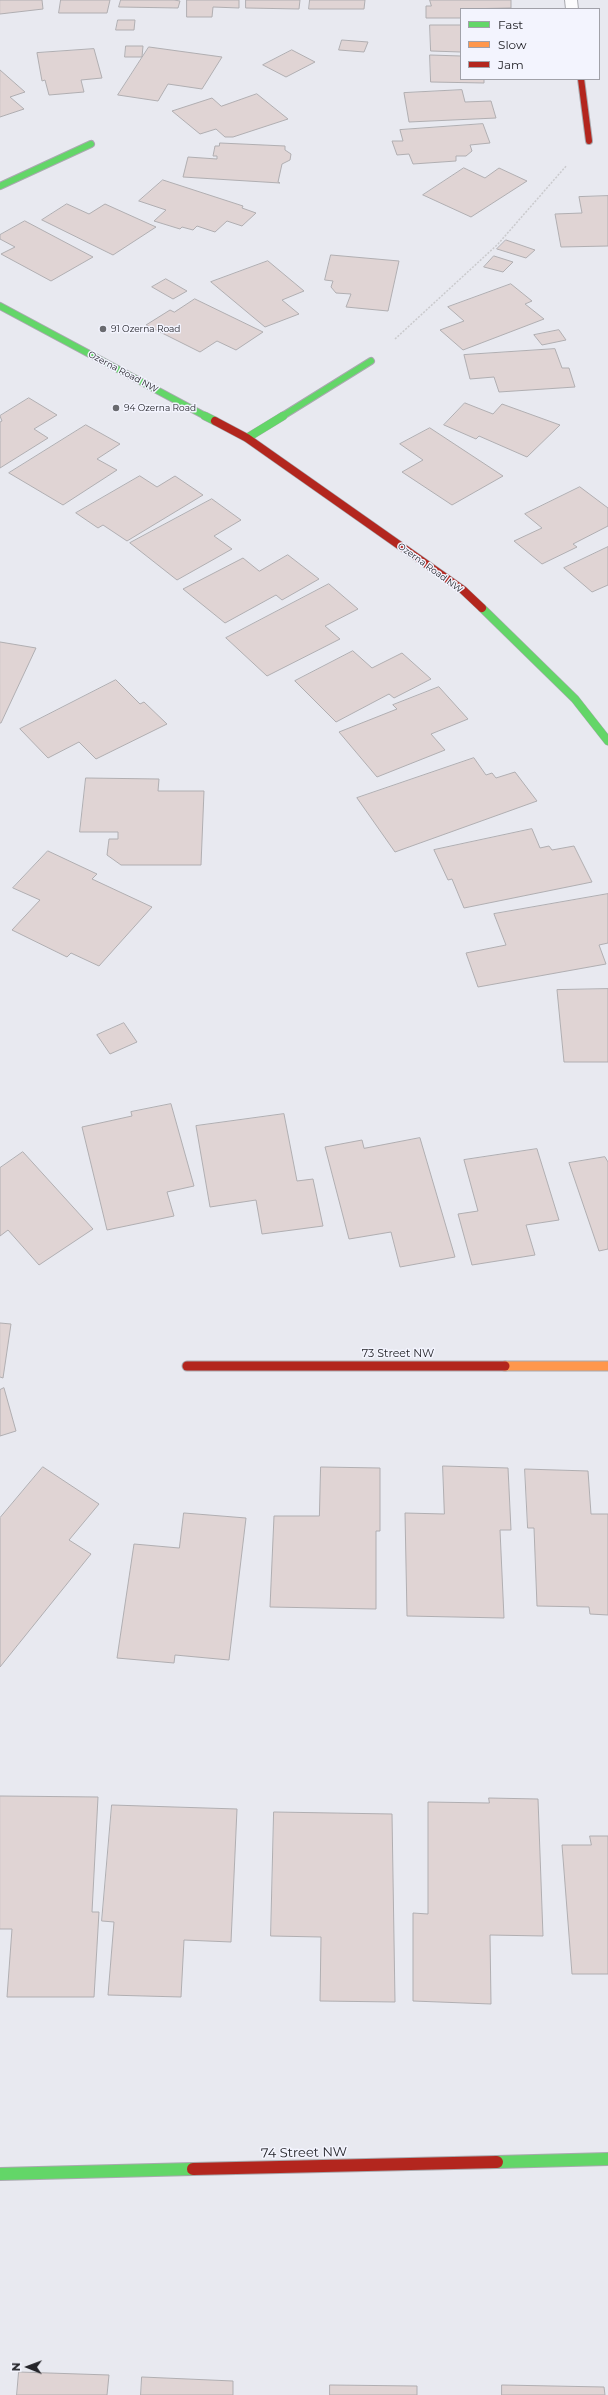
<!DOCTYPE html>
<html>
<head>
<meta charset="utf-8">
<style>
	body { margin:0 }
	#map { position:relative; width:608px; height:2395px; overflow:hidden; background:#e8e9f0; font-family:Montserrat,sans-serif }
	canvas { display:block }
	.legend { position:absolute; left:460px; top:8px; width:140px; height:72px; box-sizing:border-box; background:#f3f4fe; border:1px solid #a1a1a9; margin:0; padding:5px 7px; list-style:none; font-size:12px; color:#25252a }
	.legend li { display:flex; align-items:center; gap:8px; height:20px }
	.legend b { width:20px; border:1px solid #a1a1a9 }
	.north { position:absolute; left:8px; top:2347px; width:40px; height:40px; -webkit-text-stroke:3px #f3f4fe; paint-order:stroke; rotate:271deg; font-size:11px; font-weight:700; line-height:16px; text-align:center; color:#25252a }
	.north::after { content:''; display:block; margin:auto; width:14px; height:18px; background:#25252a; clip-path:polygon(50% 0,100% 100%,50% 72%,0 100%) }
</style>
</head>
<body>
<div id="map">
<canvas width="608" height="2395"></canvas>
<ul class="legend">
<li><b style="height:5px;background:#63d668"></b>Fast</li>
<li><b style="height:5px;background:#ff974d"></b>Slow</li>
<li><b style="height:5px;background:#b3261e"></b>Jam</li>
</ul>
<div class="north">N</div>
</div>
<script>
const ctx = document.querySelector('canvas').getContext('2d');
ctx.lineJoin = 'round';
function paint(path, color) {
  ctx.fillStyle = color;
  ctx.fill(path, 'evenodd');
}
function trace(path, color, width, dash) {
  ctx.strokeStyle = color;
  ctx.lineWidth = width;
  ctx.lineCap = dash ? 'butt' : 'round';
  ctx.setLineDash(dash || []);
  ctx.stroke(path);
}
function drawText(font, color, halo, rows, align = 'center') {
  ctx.font = font + ' Montserrat,sans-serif';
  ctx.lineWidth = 3;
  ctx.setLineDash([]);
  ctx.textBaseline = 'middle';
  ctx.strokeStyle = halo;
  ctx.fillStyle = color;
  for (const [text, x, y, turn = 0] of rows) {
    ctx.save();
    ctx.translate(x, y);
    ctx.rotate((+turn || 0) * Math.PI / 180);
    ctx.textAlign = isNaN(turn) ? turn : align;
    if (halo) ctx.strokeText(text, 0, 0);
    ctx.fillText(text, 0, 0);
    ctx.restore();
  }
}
const building = new Path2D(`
	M0,0H42L43,9L0,14Z
	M61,0H110L107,13H59Z
	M121,0H174L180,1L178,8L119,7Z
	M187,0H239V8L213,7L212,17H187Z
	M246,0H300L299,9L246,8Z
	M310,0H365L364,9H309Z
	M430,0H511V8L461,9V18H426V6H431Z
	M118,20H135L134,30H116Z
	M430,25H461V52L431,51Z
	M342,40L368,42L364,52L339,50Z
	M126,46H143L142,57H125Z
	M149,47L222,57L202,89L168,84L158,101L118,95Z
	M94,49L102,78L81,80L84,92L49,95L45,80L42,81L37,53Z
	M292,50L315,62L286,77L263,65Z
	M430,55L461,56V79H484V83L431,82Z
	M0,70L25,92L10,97L24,109L0,117Z
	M462,90L465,102L491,101L496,118L409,122L404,93Z
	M257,94L288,119L233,137H225L216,129L200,134L172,111L212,98L221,106Z
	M483,124L490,143L470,145L472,151L466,156H456V161L413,164L409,154L397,155L392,141H403L400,130Z
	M220,143L285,146V150L291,154L290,160L282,164L278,182L280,183L183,177L188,157L217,159V156H213L215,146H219Z
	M464,168L485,178L499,168L527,181L471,217L423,195Z
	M163,180L243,206L242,208L256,213L242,226L227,221L215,232L197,226L193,230L182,227L180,229L154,221L166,210L139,201Z
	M608,196V246L561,247L555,214L582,213L579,197Z
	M67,204L89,214L105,204L156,227L113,255L42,220Z
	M25,221L93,257L51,281L1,254L15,247L0,239V235Z
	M506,240L535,250L526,258L497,249Z
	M331,255L399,261L388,311L346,307L351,294L336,293L331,287L333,281L325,280Z
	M494,256L513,262L503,272L484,267Z
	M268,261L304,291L282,300L299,314L265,327L211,282Z
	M166,279L187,291L173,299L152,287Z
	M511,284L532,301L525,304L544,319L463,350L440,330L464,321L448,307Z
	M195,299L263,332L236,350L217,341L200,352L146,325L170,310L174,312Z
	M559,330L566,340L542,345L534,335Z
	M555,349L562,368H569L575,387L499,392L494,377L470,379L464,355Z
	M29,398L57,415L34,429L48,438L0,468V422L2,421L0,416Z
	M465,403L493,414L502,404L560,425L527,457L479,436L476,439L444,425Z
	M86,425L120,444L97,459L117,470L63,505L9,473Z
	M430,428L503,476L452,505L402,472L423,460L400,444Z
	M140,476L157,487L175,476L203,495L127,541L103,525L98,528L76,513Z
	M580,487L608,508V526L573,544L577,547L542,564L514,541L542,528L525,514Z
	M212,499L241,520L214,536L232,549L177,580L130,543Z
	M608,547V585L592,592L564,568Z
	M288,555L319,579L282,600L276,595L225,623L183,589L243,558L259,571Z
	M329,584L358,609L325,626L340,639L267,676L226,638Z
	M0,642L36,648L1,723H0Z
	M353,651L372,668L402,653L431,679L394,698L389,694L336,722L295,681Z
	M116,680L140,704L144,702L167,724L96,759L79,742L48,758L20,729Z
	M439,687L468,719L431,734L445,750L377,777L339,732L397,709L393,705Z
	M474,758L486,775L492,773L496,778L515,772L537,801L395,852L357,798Z
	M86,778L159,779L158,791H204L201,865H121L107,855L109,839H118V832H80Z
	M532,829L540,848L549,846L552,850L574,846L592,882L464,908L452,879L448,880L434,850Z
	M48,851L97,874L92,879L152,907L99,966L71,953L67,957L12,930L40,900L13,888Z
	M608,894V943L599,945L606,964L478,987L466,953L506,945L494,914Z
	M608,989V1062H564L557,990Z
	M124,1023L137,1042L110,1054L97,1035Z
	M171,1104L194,1186L167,1192L174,1216L107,1230L82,1127L132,1116L131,1112Z
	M284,1114L297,1181L313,1179L323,1226L262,1234L256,1200L210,1207L196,1126Z
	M420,1138L455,1257L400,1267L391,1232L349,1239L325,1147L362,1140L364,1148Z
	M537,1149L559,1220L526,1225L535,1255L472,1265L458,1214L478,1211L464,1160Z
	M23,1152L93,1229L39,1265L8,1230L0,1236V1168Z
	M605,1157L608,1162V1249L599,1251L569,1163Z
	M0,1323L11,1324L3,1378L0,1377Z
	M4,1388L16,1431L0,1436V1390Z
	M443,1466L508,1468L511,1530H500L504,1618L407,1616L405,1513L444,1514Z
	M43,1467L99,1504L69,1540L91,1554L0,1667V1518Z
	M321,1467L380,1468V1531H376V1609L270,1607L274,1516H319Z
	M525,1469L588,1471L591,1514H608V1615L590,1614L589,1607L537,1606L534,1528H528Z
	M184,1513L246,1518L229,1660L175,1655L174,1663L117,1658L134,1544L179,1548Z
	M0,1796L98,1797L92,1912H99L94,1997H7L12,1929H0Z
	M489,1798L538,1799L543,1936L490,1935L491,2004L413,2001V1913L428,1914V1802L489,1803Z
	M112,1805L237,1809L231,1942L184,1940L181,1997L108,1995L114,1922L102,1921Z
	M274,1812L392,1814L395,2002L320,2001L321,1937L271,1936Z
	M590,1836H608V1974H572L562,1845H591Z
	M19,2372L109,2375L107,2395H17Z
	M142,2377L233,2381V2395H141Z
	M330,2385L417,2386V2395H330Z
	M502,2385L604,2387L605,2395H502Z`);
const path = new Path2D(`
	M395,339L498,244L567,165`);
const street = new Path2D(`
	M565,0H577L578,9H566Z`);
const fastFar2 = new Path2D(`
	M0,186L91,144
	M0,306L207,417
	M281,417L371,361`);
const fastFar1 = new Path2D(`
	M205,416L215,421
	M247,438L283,416
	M482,608L575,699L608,741`);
const fast = new Path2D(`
	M497,2162L608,2159
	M0,2174L193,2169`);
const slow = new Path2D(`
	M505,1366H608`);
const jamFar3 = new Path2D(`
	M581,79L589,141`);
const jamFar2 = new Path2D(`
	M215,421L247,438L463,590L482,608`);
const jamFar1 = new Path2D(`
	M187,1366H505`);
const jam = new Path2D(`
	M193,2169L497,2162`);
const markers = [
	[103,329,4,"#696a6f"],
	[116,408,4,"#696a6f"]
];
const farPoinames = [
	["91 Ozerna Road",111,329],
	["94 Ozerna Road",124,408]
];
const farStreetnames = [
	["Ozerna Road NW",123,372,28],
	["Ozerna Road NW",430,568,36]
];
const streetNames = [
	["73 Street NW",398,1354]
];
const nearStreetnames = [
	["74 Street NW",304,2153,-1]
];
paint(building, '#e0d4d4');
trace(building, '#b0aeb1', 1);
trace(street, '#a8a9ae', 2);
trace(fastFar2, '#a8a9ae', 8);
trace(fastFar1, '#a8a9ae', 9);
trace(fast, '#a8a9ae', 14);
trace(slow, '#a8a9ae', 11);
trace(jamFar3, '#a8a9ae', 8);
trace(jamFar2, '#a8a9ae', 9);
trace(jamFar1, '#a8a9ae', 11);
trace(jam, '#a8a9ae', 14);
trace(path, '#cacacd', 1.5, [2, 1.5]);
paint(street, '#fcfcfd');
trace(fastFar2, '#63d668', 6);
trace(fastFar1, '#63d668', 8);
trace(fast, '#63d668', 12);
trace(slow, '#ff974d', 9);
trace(jamFar3, '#b3261e', 6);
trace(jamFar2, '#b3261e', 8);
trace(jamFar1, '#b3261e', 9);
trace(jam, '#b3261e', 12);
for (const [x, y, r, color] of markers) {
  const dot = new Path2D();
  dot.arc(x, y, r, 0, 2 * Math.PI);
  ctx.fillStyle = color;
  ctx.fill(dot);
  trace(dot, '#f3f4fe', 1.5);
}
drawText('9px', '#25252a', '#f3f4fe', farPoinames, 'left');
drawText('9px', '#25252a', '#f3f4fe', farStreetnames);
drawText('11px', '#25252a', '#f3f4fe', streetNames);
drawText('13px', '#25252a', '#f3f4fe', nearStreetnames);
</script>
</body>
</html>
